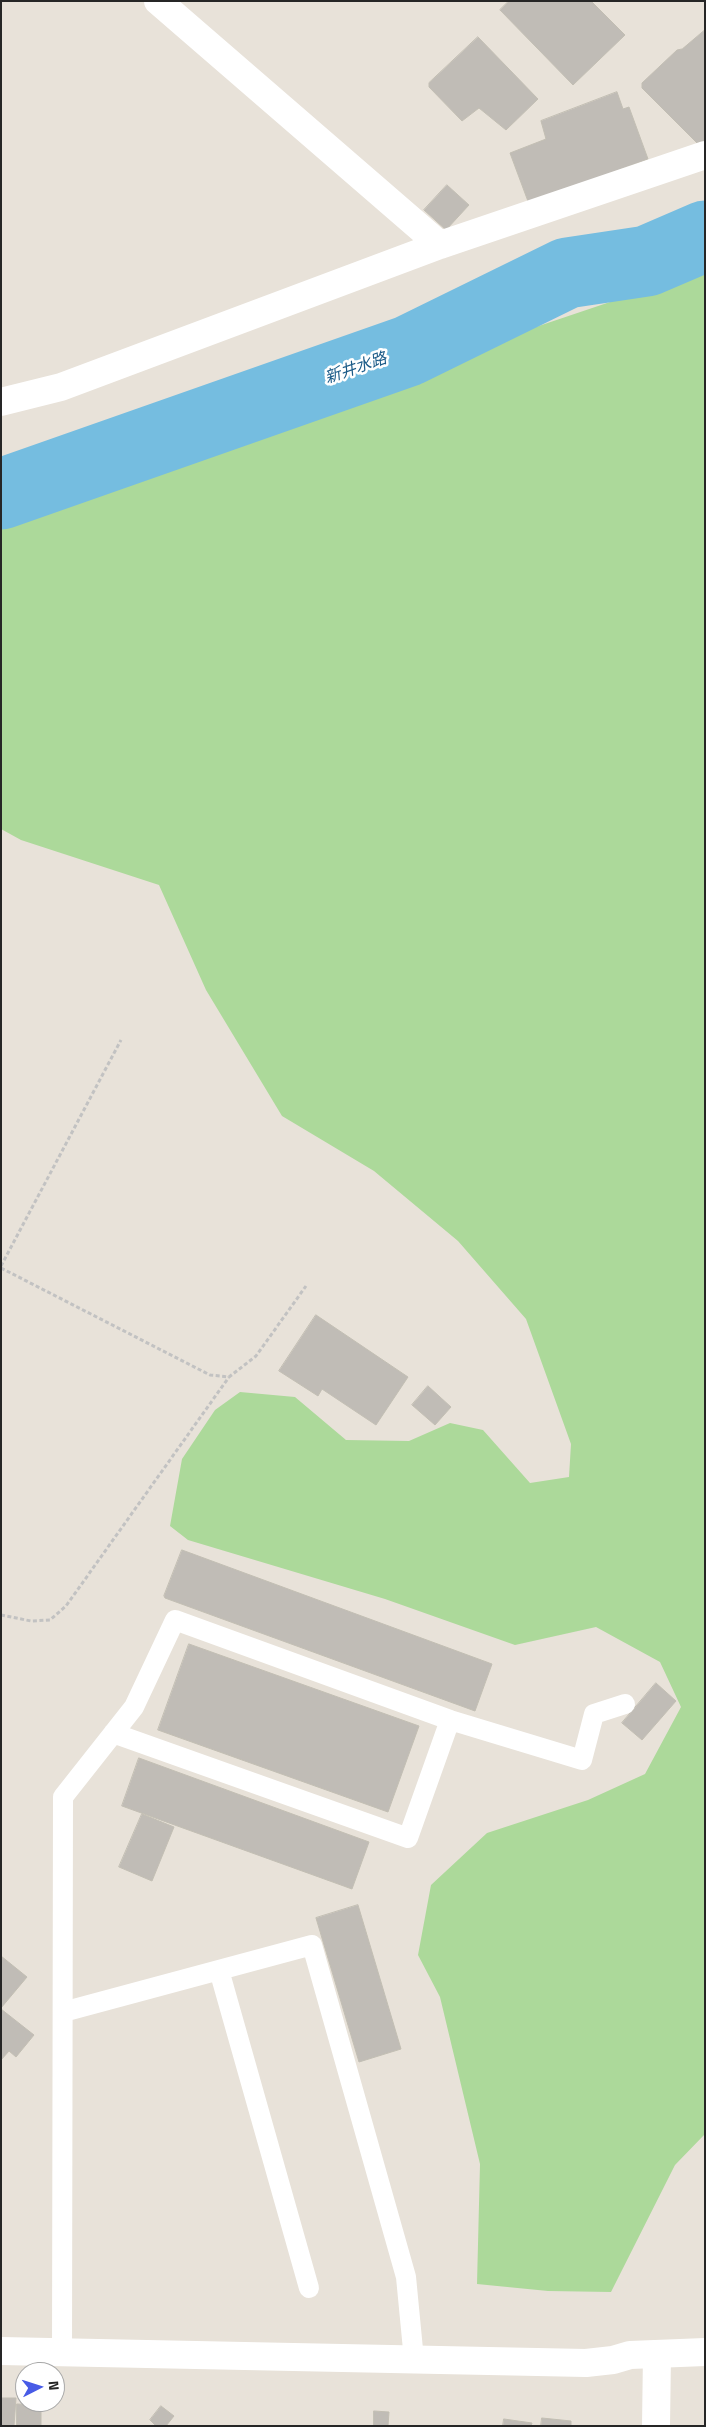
<!DOCTYPE html>
<html>
<head>
<meta charset="utf-8">
<style>
	body { margin:0 }
	#map { position:relative; width:706px; height:2427px; overflow:hidden; background:#e8e2d9; font-family:"Titillium Web",sans-serif }
	canvas { display:block }
	.frame { position:absolute; inset:0; border:2px solid #262626; pointer-events:none }
	.north { position:absolute; left:15px; top:2362px; width:50px; height:50px; box-sizing:border-box; background:#fff; border:1px solid #a8a8a8; border-radius:50%; rotate:85deg; font-size:14px; font-weight:700; line-height:20px; text-align:center; color:#262626 }
	.north::after { content:''; display:block; margin:auto; width:18px; height:22px; background:#485be6; clip-path:polygon(50% 0,100% 100%,50% 72%,0 100%) }
</style>
</head>
<body>
<div id="map">
<canvas width="706" height="2427"></canvas>
<div class="frame"></div>
<div class="north">N</div>
</div>
<script>
const ctx = document.querySelector('canvas').getContext('2d');
ctx.lineJoin = 'round';
function paint(path, color) {
  ctx.fillStyle = color;
  ctx.fill(path, 'evenodd');
}
function trace(path, color, width, dash) {
  ctx.strokeStyle = color;
  ctx.lineWidth = width;
  ctx.lineCap = dash ? 'butt' : 'round';
  ctx.setLineDash(dash || []);
  ctx.stroke(path);
}
function drawText(font, color, halo, rows, align = 'center') {
  ctx.font = font + ' "Titillium Web","Noto Sans JP",sans-serif';
  ctx.lineWidth = 5;
  ctx.setLineDash([]);
  ctx.textBaseline = 'middle';
  ctx.strokeStyle = halo;
  ctx.fillStyle = color;
  for (const [text, x, y, turn = 0] of rows) {
    ctx.save();
    ctx.translate(x, y);
    ctx.rotate((+turn || 0) * Math.PI / 180);
    ctx.textAlign = isNaN(turn) ? turn : align;
    if (halo) ctx.strokeText(text, 0, 0);
    ctx.fillText(text, 0, 0);
    ctx.restore();
  }
}
const green = new Path2D(`
	M705,270V2134L675,2165L611,2292L548,2291L477,2284L480,2164L440,1997L418,1955L431,1885L487,1833L588,1800L645,1774L681,1707L660,1662L596,1627L515,1645L385,1599L188,1540L170,1526L182,1459L215,1410L240,1392L295,1397L346,1440L409,1441L450,1423L483,1430L530,1483L569,1477L571,1444L526,1319L458,1241L374,1171L282,1116L206,990L159,885L21,840L1,829V481L226,430L370,354L515,334Z`);
const river = new Path2D(`
	M1,494L408,351L567,273L647,261L705,236`);
const building = new Path2D(`
	M509,1H591L625,35L573,85L500,10Z
	M705,30V141L697,143L642,88V83L677,50L682,49Z
	M478,37L538,99L506,130L479,108L462,121L429,87V83Z
	M617,92L623,109L629,107L648,159L529,204L510,153L546,139L541,121Z
	M447,185L469,205L446,230L424,210Z
	M316,1315L408,1377L376,1425L322,1389L318,1396L279,1371Z
	M428,1386L451,1407L435,1425L412,1405Z
	M182,1550L492,1664L475,1711L165,1598L164,1596Z
	M189,1644L419,1726L388,1812L158,1730Z
	M656,1683L676,1701L642,1740L622,1723Z
	M139,1758L369,1842L352,1889L122,1806Z
	M142,1814L174,1827L152,1881L119,1867Z
	M358,1905L401,2049L359,2062L316,1918Z
	M1,1956L27,1977L1,2008Z
	M1,2009L34,2035L16,2057L9,2051L1,2060Z
	M1,2398H16L14,2426L1,2425Z
	M17,2404L41,2405V2426H17Z
	M161,2406L174,2416L166,2426H156L150,2420Z
	M374,2411L389,2412L388,2426H374Z
	M542,2418L571,2421V2426H541Z
	M504,2419L532,2423L531,2426H503Z`);
const path = new Path2D(`
	M1,1266L121,1040
	M1,1268L210,1375L229,1377L256,1356L306,1286
	M1,1615L31,1621L50,1620L66,1606L229,1377`);
const service = new Path2D(`
	M450,1720L582,1760L594,1714L625,1704
	M219,1970L309,2288
	M63,2012L312,1945L406,2277L414,2360
	M62,2353L63,1797L134,1707L175,1620L450,1720L408,1838L113,1733`);
const minor = new Path2D(`
	M158,1L440,245
	M1,402L61,387L440,245L705,155
	M656,2426L657,2354`);
const tertiary = new Path2D(`
	M1,2351L586,2363L613,2360L630,2355L705,2352`);
const waterNames = [
	["新井水路",356,369,-19]
];
paint(green, '#acd99a');
trace(river, '#75bde0', 71);
paint(building, '#c0bcb6');
trace(building, '#c2beb3', 1);
trace(path, '#c2c2c2', 3, [4, 2.5]);
trace(service, '#fff', 20);
trace(minor, '#fff', 28);
trace(tertiary, '#fff', 28);
drawText('italic 16px', '#1a5a87', '#fff', waterNames);
</script>
</body>
</html>
